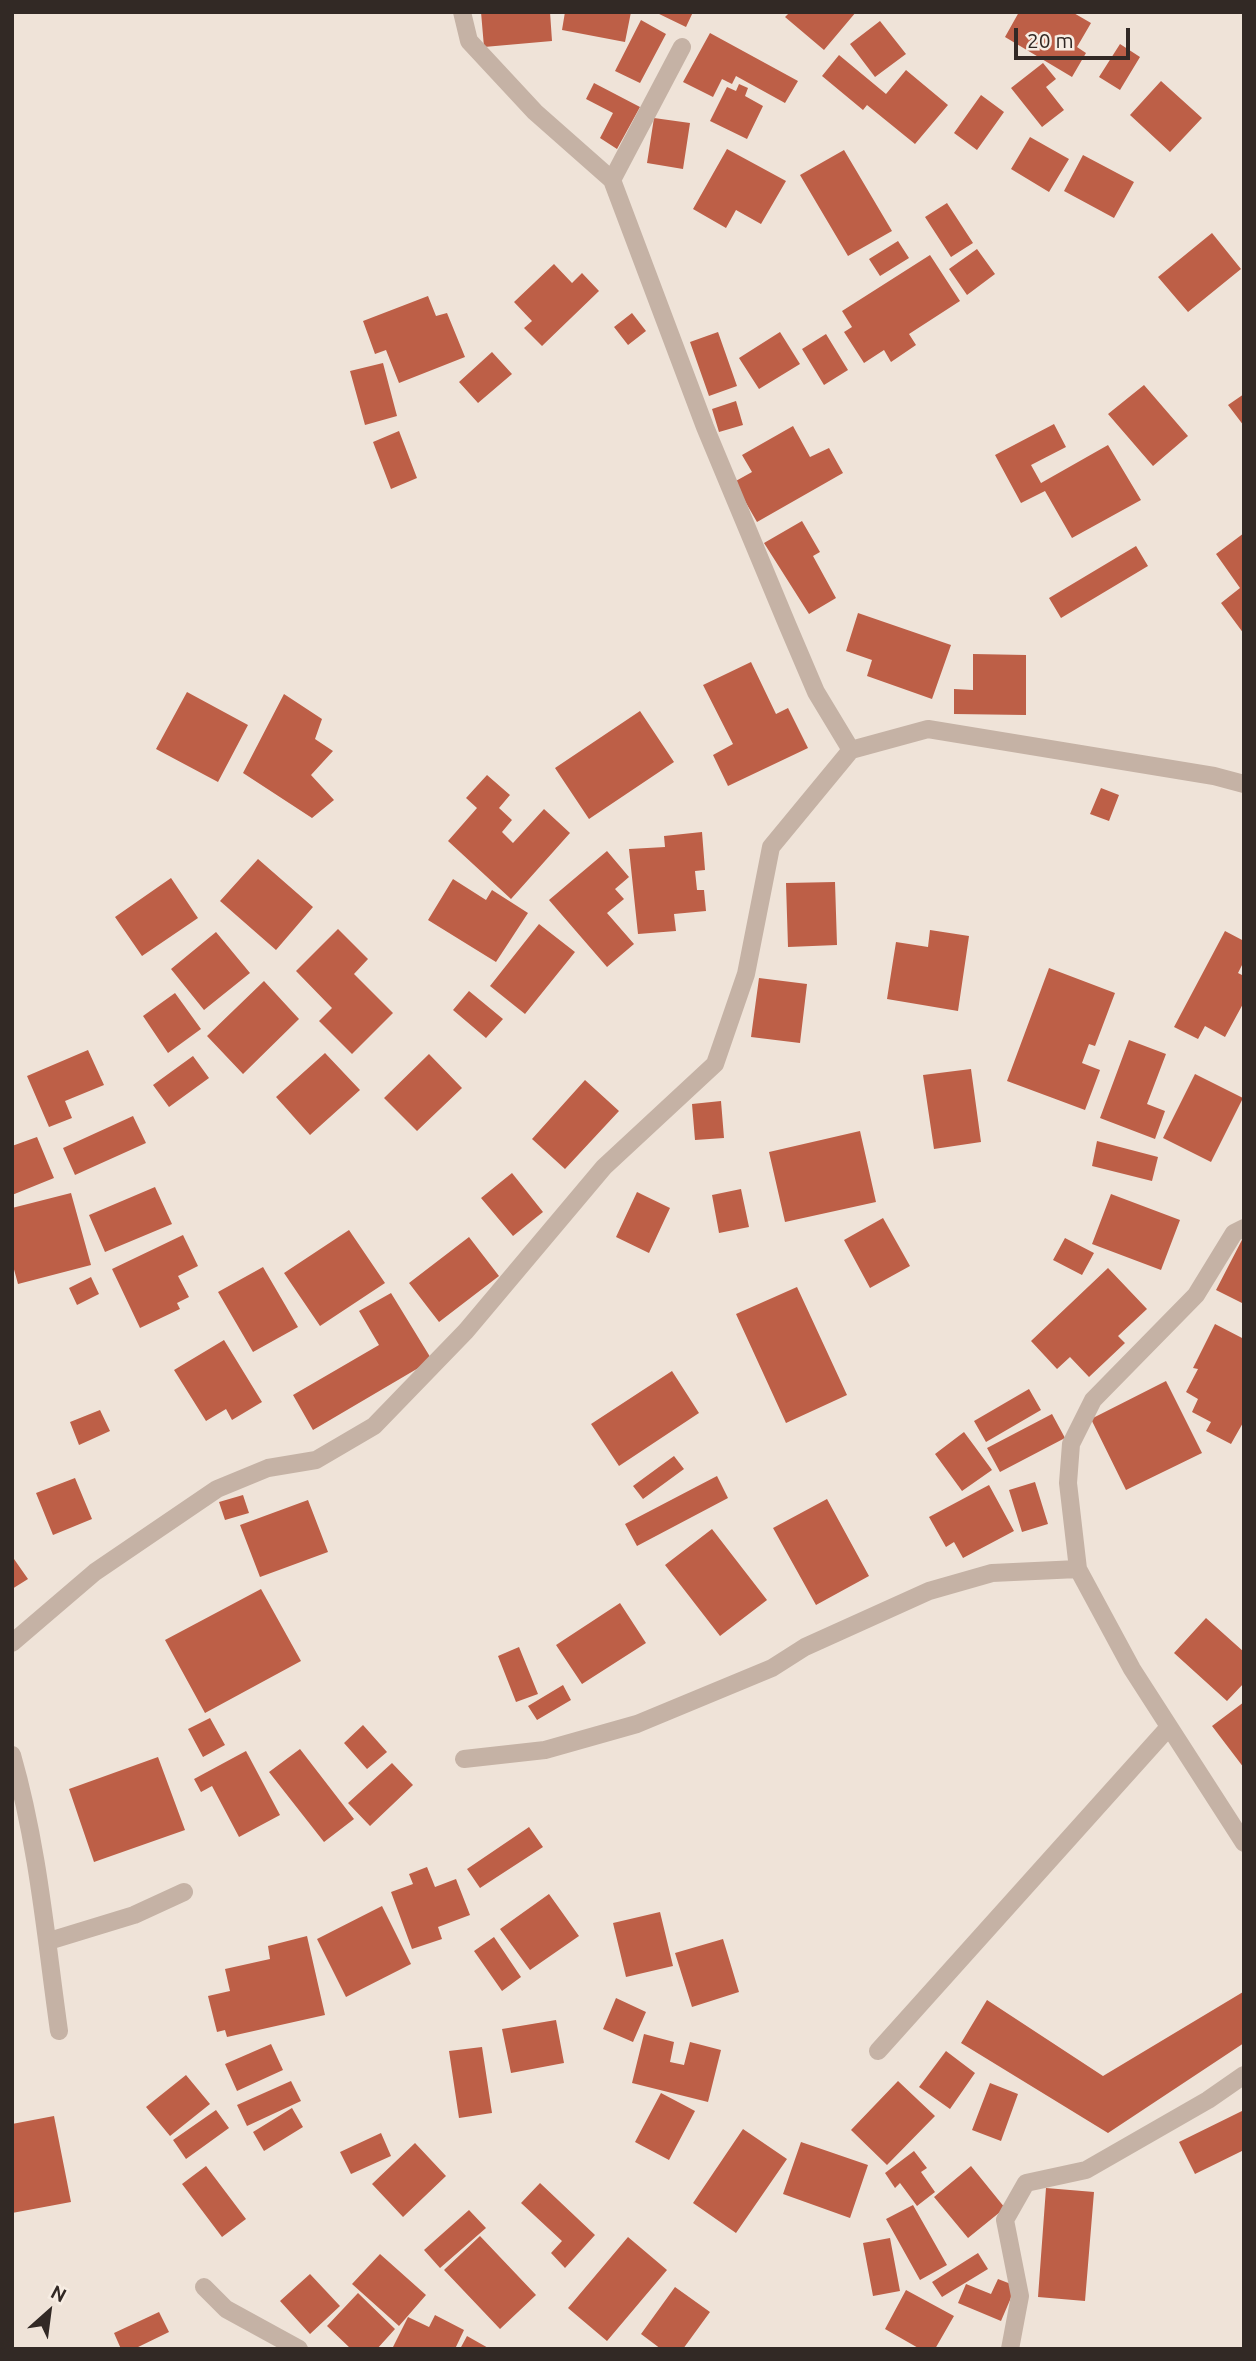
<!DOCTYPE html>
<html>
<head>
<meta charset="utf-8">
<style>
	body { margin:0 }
	#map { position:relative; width:1256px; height:2361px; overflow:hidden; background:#efe3d8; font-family:Ubuntu,sans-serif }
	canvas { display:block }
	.frame { position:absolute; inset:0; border:14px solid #322925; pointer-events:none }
	.north { position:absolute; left:14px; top:2277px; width:70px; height:70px; -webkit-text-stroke:5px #f7ede3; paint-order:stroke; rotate:28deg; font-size:19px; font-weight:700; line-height:28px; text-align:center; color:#322925 }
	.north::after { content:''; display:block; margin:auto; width:24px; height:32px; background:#322925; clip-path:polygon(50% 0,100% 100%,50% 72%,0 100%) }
	.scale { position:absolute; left:1014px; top:28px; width:116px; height:32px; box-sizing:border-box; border:4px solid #322925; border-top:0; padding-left:9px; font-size:21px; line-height:24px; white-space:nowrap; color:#322925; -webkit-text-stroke:5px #f7ede3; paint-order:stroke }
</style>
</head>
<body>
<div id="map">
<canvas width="1256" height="2361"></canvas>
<div class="frame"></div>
<div class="north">N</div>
<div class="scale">20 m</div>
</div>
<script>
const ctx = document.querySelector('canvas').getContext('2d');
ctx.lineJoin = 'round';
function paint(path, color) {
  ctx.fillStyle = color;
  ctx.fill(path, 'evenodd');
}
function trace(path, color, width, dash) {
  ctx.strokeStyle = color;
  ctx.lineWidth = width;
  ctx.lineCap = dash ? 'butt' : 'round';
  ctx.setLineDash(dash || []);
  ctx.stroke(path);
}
const building = new Path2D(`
	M481,12H550L552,41L484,47Z
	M565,12H631L625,42L562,30Z
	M655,12H693L686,27Z
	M790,12H856L824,50L785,17Z
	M1019,12H1072L1091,23L1077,47L1086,53L1072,77L1005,37Z
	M641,20L666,34L640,83L615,71Z
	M880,21L906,54L875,77L850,44Z
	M710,33L798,81L785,103L736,76L732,84L722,79L713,97L683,82Z
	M1120,44L1140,57L1120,90L1099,77Z
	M839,55L886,94L906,70L948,105L915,144L867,105L863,110L822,76Z
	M1043,63L1056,79L1046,87L1064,110L1042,127L1011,88Z
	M1161,81L1202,118L1170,152L1130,115Z
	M594,83L640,107L617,149L600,138L613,113L586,99Z
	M739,84L748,88L745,96L763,106L747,139L710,121L727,87L736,91Z
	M981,95L1004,112L977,150L954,133Z
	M654,118L690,123L683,169L647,163Z
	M1030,137L1069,159L1049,192L1011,169Z
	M727,149L786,181L761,224L736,210L726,228L693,209Z
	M844,150L892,231L848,256L800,175Z
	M1083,155L1134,182L1114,218L1064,191Z
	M947,203L973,243L951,257L925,217Z
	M1212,233L1241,269L1188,312L1158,277Z
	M898,241L909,258L880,276L869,259Z
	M977,249L995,274L967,295L949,269Z
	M930,255L960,301L909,334L916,345L891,362L884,350L864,363L844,332L852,327L842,311Z
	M554,264L572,283L582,273L599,291L542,346L524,328L532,321L514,302Z
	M428,296L436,316L447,313L465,357L399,383L386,350L375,354L363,321Z
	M632,313L646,331L628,345L614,327Z
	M718,332L737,386L709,396L690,342Z
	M780,332L800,364L759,389L739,358Z
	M826,334L848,370L824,385L802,349Z
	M492,352L512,374L478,403L459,382Z
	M383,363L397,416L365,425L350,371Z
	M1144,385L1188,436L1153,466L1108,414Z
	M1244,394V426L1228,405Z
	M736,401L743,425L719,432L712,409Z
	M1054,424L1066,447L1031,465L1041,483L1108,445L1141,500L1072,538L1045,491L1021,503L995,455Z
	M793,426L810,457L829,448L843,473L757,522L734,482L752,472L742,455Z
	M399,431L417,478L391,489L373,442Z
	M802,521L820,552L813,556L836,598L809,614L764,543Z
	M1244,533V634L1221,603L1240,588L1216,554Z
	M1136,546L1148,566L1061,618L1049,598Z
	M858,613L951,645L932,699L867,676L872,660L846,651Z
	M973,654L1026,655V715L954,714V689L973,690Z
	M751,662L776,714L788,708L808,748L728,786L713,755L733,744L703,685Z
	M187,692L248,725L218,782L156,749Z
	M284,694L322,719L315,739L333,751L311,775L334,800L312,818L243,773Z
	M640,711L674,762L589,819L555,768Z
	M487,775L510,795L499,808L512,820L502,832L513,843L544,809L570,833L511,899L448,841L477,808L466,798Z
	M1101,788L1119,795L1109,821L1090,814Z
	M702,832L705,870L695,871L697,890H704L706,911L674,914L676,931L638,934L629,849L665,847L664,836Z
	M607,851L629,877L615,889L624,899L607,913L634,944L607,967L549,900Z
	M258,859L313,907L276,950L220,901Z
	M171,878L198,918L142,956L115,917Z
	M453,879L486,900L492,890L528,913L496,962L428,920Z
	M835,882L837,945L788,947L786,883Z
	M539,924L575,952L525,1014L490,986Z
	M338,929L368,959L354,974L393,1013L352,1054L319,1021L332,1008L296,971Z
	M930,930L969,936L958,1011L887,999L896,942L928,947Z
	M1225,931L1244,941V961L1238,973L1244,976V1002L1225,1037L1205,1026L1198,1039L1174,1027Z
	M216,932L250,973L204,1010L171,969Z
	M1049,968L1115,993L1095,1046L1089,1044L1082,1063L1100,1070L1085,1110L1007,1081Z
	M759,978L807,984L800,1043L751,1037Z
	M264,981L299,1019L243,1074L207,1036Z
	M469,991L503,1019L486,1038L453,1010Z
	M175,993L201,1029L168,1053L143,1016Z
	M1129,1040L1166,1054L1147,1104L1165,1111L1155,1139L1100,1118Z
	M88,1050L104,1085L65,1101L72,1118L49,1127L27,1076Z
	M325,1053L360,1090L310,1135L276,1097Z
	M429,1054L462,1088L417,1131L384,1098Z
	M193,1056L209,1078L169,1107L153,1085Z
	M971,1069L981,1142L934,1149L923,1075Z
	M1195,1074L1243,1098L1211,1162L1163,1138Z
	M585,1080L619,1111L565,1169L532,1139Z
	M721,1101L724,1138L695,1140L692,1104Z
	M133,1116L146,1143L75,1175L63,1148Z
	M860,1131L876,1202L785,1222L769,1152Z
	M37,1137L54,1178L12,1195V1146Z
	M1097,1141L1158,1157L1152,1181L1092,1166Z
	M512,1173L543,1212L513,1236L481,1198Z
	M155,1187L172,1224L105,1252L89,1215Z
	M741,1189L749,1227L719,1233L712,1195Z
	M637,1192L670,1208L649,1253L616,1237Z
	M71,1193L91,1265L18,1284L12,1262V1208Z
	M1111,1194L1180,1220L1161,1270L1092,1244Z
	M883,1218L910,1266L870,1288L844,1240Z
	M349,1230L385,1283L320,1326L284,1273Z
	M183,1235L198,1266L178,1276L189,1297L177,1303L180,1309L140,1328L112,1269Z
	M1244,1236V1304L1216,1290Z
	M469,1237L499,1276L439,1322L409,1283Z
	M1065,1238L1094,1253L1082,1275L1053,1260Z
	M263,1267L298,1327L253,1352L218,1292Z
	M1108,1268L1147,1309L1118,1336L1125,1343L1089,1377L1070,1357L1057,1369L1031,1341Z
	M91,1277L99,1294L77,1305L69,1288Z
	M797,1287L847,1395L786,1423L736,1314Z
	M391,1293L432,1360L313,1430L293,1395L379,1345L359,1311Z
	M1215,1324L1244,1339V1421L1231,1444L1206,1431L1211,1422L1192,1412L1198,1399L1186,1392L1198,1369L1193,1368Z
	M224,1340L262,1402L232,1420L226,1409L206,1421L174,1370Z
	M672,1371L699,1413L619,1466L591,1424Z
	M1166,1381L1202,1453L1126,1490L1091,1419Z
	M1029,1389L1041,1410L986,1442L974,1421Z
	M100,1410L110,1431L79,1445L70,1422Z
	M1052,1414L1065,1438L1000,1472L987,1448Z
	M964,1432L992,1470L962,1491L935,1454Z
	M674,1456L684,1469L643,1499L633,1486Z
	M717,1476L728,1498L637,1546L625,1524Z
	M75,1478L92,1519L53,1535L36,1493Z
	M1035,1482L1048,1524L1022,1532L1009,1490Z
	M989,1485L1014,1531L963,1558L954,1542L946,1547L929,1517Z
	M243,1495L249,1513L225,1520L219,1502Z
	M827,1499L869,1576L816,1605L773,1528Z
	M308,1500L328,1552L260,1577L240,1525Z
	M712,1529L767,1600L720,1636L665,1565Z
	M14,1559L28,1579L12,1589V1561Z
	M261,1589L301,1661L205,1713L165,1640Z
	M620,1603L646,1643L582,1684L556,1645Z
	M1206,1618L1244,1652V1683L1227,1701L1174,1653Z
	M519,1647L538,1694L516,1702L498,1656Z
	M563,1685L571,1700L537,1720L528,1706Z
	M1244,1702V1768L1212,1726Z
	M210,1718L225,1745L203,1757L188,1729Z
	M363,1725L387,1752L367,1769L344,1743Z
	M300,1749L354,1819L324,1842L269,1772Z
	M246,1751L280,1815L239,1837L212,1786L201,1792L194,1779Z
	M158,1757L185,1830L94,1862L69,1789Z
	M392,1763L413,1785L370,1826L348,1803Z
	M529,1827L543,1847L480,1888L467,1869Z
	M427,1867L435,1887L456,1879L470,1915L438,1927L442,1939L412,1949L391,1892L413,1884L409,1874Z
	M549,1894L579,1936L530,1970L500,1929Z
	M382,1906L411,1964L346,1997L317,1939Z
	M660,1912L673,1966L626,1977L613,1923Z
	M307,1936L325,2015L227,2037L225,2030L217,2032L208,1996L230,1991L225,1969L270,1959L268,1946Z
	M494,1937L521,1977L502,1991L474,1951Z
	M723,1939L739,1992L692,2007L675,1953Z
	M1243,1992L1244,2043L1108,2133L961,2043L987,2000L1103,2076Z
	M616,1998L646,2012L633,2042L603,2029Z
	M556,2020L564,2063L511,2073L502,2029Z
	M644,2034L674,2042L670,2062L684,2065L690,2042L721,2050L708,2102L632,2083Z
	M271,2044L283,2070L237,2091L225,2064Z
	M482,2047L492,2113L459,2118L449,2051Z
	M946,2051L975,2073L950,2109L919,2087Z
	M186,2075L210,2104L170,2136L146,2107Z
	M291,2081L301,2101L247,2126L237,2105Z
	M898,2081L935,2116L887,2165L851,2130Z
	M990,2083L1018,2094L1001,2141L972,2130Z
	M661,2093L695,2111L669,2160L635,2142Z
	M292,2108L303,2127L264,2151L253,2132Z
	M216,2110L229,2128L186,2159L173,2140Z
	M1244,2110V2150L1195,2174L1179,2142Z
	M54,2116L71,2202L12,2213V2124Z
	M743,2129L787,2159L736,2233L693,2203Z
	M381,2133L391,2156L351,2174L340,2152Z
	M801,2142L868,2165L850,2218L783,2194Z
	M415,2143L446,2176L403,2217L372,2184Z
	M914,2151L927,2168L921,2172L935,2192L917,2206L900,2183L895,2188L885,2173Z
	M206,2166L246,2219L222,2237L182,2184Z
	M971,2166L1005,2208L968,2238L934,2197Z
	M540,2183L595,2235L565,2268L551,2253L562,2241L521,2203Z
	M1046,2188L1094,2192L1085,2301L1038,2297Z
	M913,2205L947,2265L920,2280L886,2219Z
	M469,2210L486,2228L440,2268L424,2250Z
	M480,2236L536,2295L500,2329L444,2270Z
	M628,2237L667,2270L607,2341L568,2308Z
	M890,2238L900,2291L873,2296L863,2243Z
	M978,2253L988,2269L942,2297L932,2282Z
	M380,2254L426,2295L399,2326L352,2284Z
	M310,2274L340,2306L310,2334L280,2301Z
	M998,2279L1016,2286L1001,2321L958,2303L966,2284L991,2294Z
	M675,2287L710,2312L683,2349H661L641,2334Z
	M906,2290L954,2316L935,2349H920L885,2329Z
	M358,2293L395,2329L377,2349H351L327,2326Z
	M159,2312L169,2332L134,2349H121L114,2333Z
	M435,2315L464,2330L455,2349H392L408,2317L429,2327Z
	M467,2336L490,2349H460Z`);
const minor = new Path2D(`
	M462,12L469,41L535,112L612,180L705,427L787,624L816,692L851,750
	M612,180L682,47
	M1244,1228L1234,1233L1196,1295L1093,1400L1071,1444L1068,1483L1078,1569L1132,1669L1244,1843
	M12,1643L95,1572L217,1489L268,1468L316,1460L374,1426L466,1331L604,1167L715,1064L746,974L771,847L851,750L928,729L1214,776L1244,784
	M12,1755C38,1845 46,1939 59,2031
	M464,1759L545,1750L637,1724L772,1668L805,1647L929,1591L992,1573L1078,1569
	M49,1941L134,1915L184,1892
	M878,2051L1169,1727
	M204,2287L226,2309L299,2349
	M1010,2349L1020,2296L1005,2220L1026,2183L1086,2170L1208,2100L1244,2075`);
paint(building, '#bd5f47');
trace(minor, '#c5b2a5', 18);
</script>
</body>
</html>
